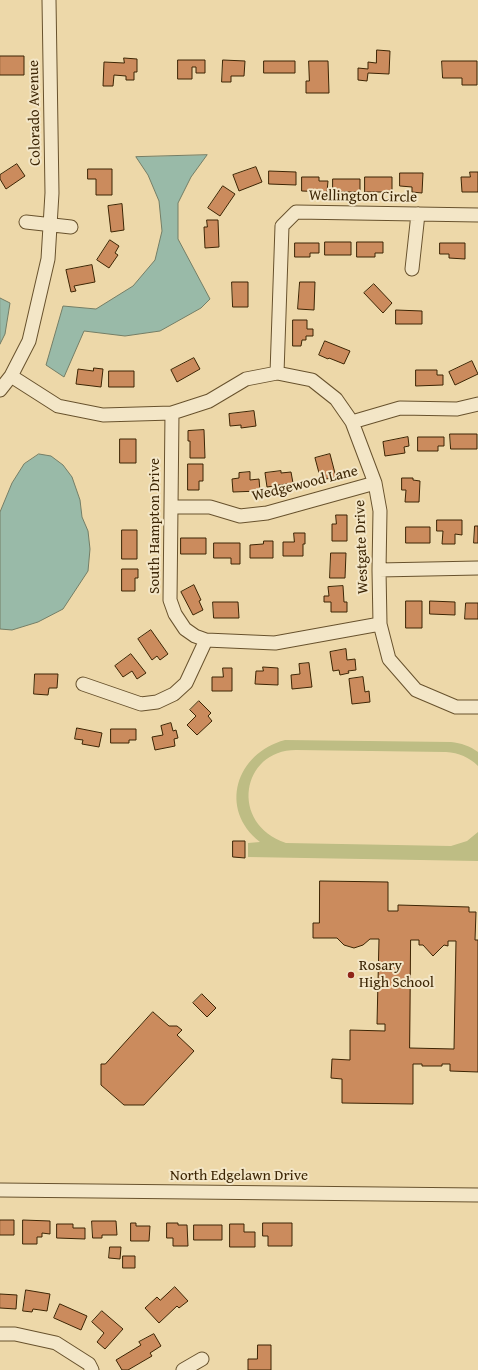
<!DOCTYPE html>
<html>
<head>
<meta charset="utf-8">
<style>
	body { margin:0 }
	canvas { display:block; background:#edd8a9 }
</style>
</head>
<body>
<canvas width="478" height="1370"></canvas>
<script>
const ctx = document.querySelector('canvas').getContext('2d');
ctx.lineJoin = 'round';
function paint(path, color) {
  ctx.fillStyle = color;
  ctx.fill(path, 'evenodd');
}
function trace(path, color, width, dash) {
  ctx.strokeStyle = color;
  ctx.lineWidth = width;
  ctx.lineCap = dash ? 'butt' : 'round';
  ctx.setLineDash(dash || []);
  ctx.stroke(path);
}
function drawText(font, color, halo, rows, align = 'center') {
  ctx.font = font + ' "Gentium Book Plus",serif';
  ctx.lineWidth = 4;
  ctx.setLineDash([]);
  ctx.textBaseline = 'middle';
  ctx.strokeStyle = halo;
  ctx.fillStyle = color;
  for (const [text, x, y, turn = 0] of rows) {
    ctx.save();
    ctx.translate(x, y);
    ctx.rotate((+turn || 0) * Math.PI / 180);
    ctx.textAlign = isNaN(turn) ? turn : align;
    if (halo) ctx.strokeText(text, 0, 0);
    ctx.fillText(text, 0, 0);
    ctx.restore();
  }
}
const green = new Path2D(`
	M285,740L451,742C461,743 470,746 478,752V766C469,757 459,753 446,752L296,750C241,750 229,824 286,843L451,846L467,841L478,832V861L248,857V843L260,842C218,809 236,753 285,740Z`);
const water = new Path2D(`
	M207,155L191,177L178,203V239L210,299L201,308L160,331L125,336L84,331L64,377L46,365L63,306L96,309L133,286L155,260L162,231L159,201L148,175L136,157Z
	M0,298L10,303L5,334L0,344Z
	M39,454L51,456L63,465L72,477L80,500L82,517L88,531L90,549L88,571L63,609L38,622L12,630L0,629V512L12,483L24,464Z`);
const building = new Path2D(`
	M377,50L390,51L389,74L368,73L367,81L358,80V68L368,69V62L376,63Z
	M0,56H24V75H0Z
	M124,58L137,59V72H134V80H126V76L114,75L113,86H103L104,62L124,63Z
	M178,60H205V73H196V67H192V79H178Z
	M223,60L245,61L244,76H231V82H222Z
	M264,61H295V73H264Z
	M309,61H328L329,93H306V81H309Z
	M442,61H477V85H462V78H443Z
	M17,164L25,176L6,189L0,179V175Z
	M256,167L262,182L239,191L233,175Z
	M88,169H112V195H96V179H88Z
	M269,171L296,172V185L269,184Z
	M470,172H478V192H462L461,177H470Z
	M400,173H423L422,193L412,192V187L400,186Z
	M302,177H319V181H328L327,192L302,191Z
	M365,177H392V192H365Z
	M333,179H360V192H333Z
	M223,186L235,194L220,216L208,208Z
	M122,204L124,230L111,232L108,206Z
	M207,220H218L219,247L205,248L204,227H207Z
	M110,240L119,246L115,253L118,255L109,268L97,260Z
	M325,242H351V255H325Z
	M357,242H383V253H375V257H357Z
	M295,243H319V253H310V257H295Z
	M440,243H465V259L449,258V254H440Z
	M92,265L95,282L74,286L76,291L71,292L66,270Z
	M232,282H248V307H233Z
	M300,282H315L314,310L298,309Z
	M374,284L392,303L383,313L364,293Z
	M396,310L422,311V324H396Z
	M293,320H307V329H313V336H306V340H302L301,346H293Z
	M325,341L350,351L344,364L329,358L328,359L319,355Z
	M194,358L200,369L177,382L171,370Z
	M472,361L478,374L455,385L449,372Z
	M94,368L103,369L101,387L76,384L78,369L93,371Z
	M416,370H437V375H443V385L416,386Z
	M109,371H134V387H109Z
	M254,411L256,426L241,428V425L230,426L229,414Z
	M204,430L205,458H190V441H188V431Z
	M450,434H477V449H451Z
	M408,437L409,446L404,447L405,453L385,456L383,442Z
	M418,437H444V446H438V451H418Z
	M120,439H136V463H120Z
	M330,454L336,477L326,479L324,472L319,473L315,458Z
	M188,464H203V481H199V490H188Z
	M281,471V473L291,472L293,483L267,487L265,473Z
	M250,472V480L259,479L260,491L233,492L232,479L239,478V473Z
	M402,478H413V480L420,481L419,502H405L406,490H402Z
	M336,515H347V541H332V524H336Z
	M437,520H462V535L455,534V544H442L443,531H437Z
	M475,526H478V543H474Z
	M406,527H430V543H406Z
	M122,530H137V559H122Z
	M294,533H305V544H303V556H283V542H294Z
	M181,538H206V554H181Z
	M264,541H273V558H250V545L263,544Z
	M214,543H240V564H231V558H214Z
	M331,553H346L345,578H330Z
	M122,569H138V578H135V591H122Z
	M194,585L201,600L199,601L203,610L193,615L181,592Z
	M343,586L344,602H347V612H331V602H324V596H329L328,587Z
	M406,601H422V628H406Z
	M430,601L455,602V615L430,614Z
	M213,602H238L239,618H214Z
	M466,603H478V619H465Z
	M151,630L168,654L160,660L157,656L152,660L138,639Z
	M346,649L347,660L355,659L356,670L348,671L349,673L340,675L339,670L333,671L330,652Z
	M131,654L146,673L137,679L132,671L123,677L115,666Z
	M309,663L312,687L292,689L291,675L300,674L299,664Z
	M263,667L278,668V685L255,684L256,671H263Z
	M223,668H232V691H212V677H223Z
	M35,674H58L57,688H49L48,695L34,694Z
	M363,677L365,692L369,691L370,702L352,704L349,679Z
	M199,701L211,713L208,716L212,721L197,735L187,725L196,716L190,710Z
	M171,723L173,731L176,730L178,738L174,739L175,746L155,750L152,737L163,735L161,726Z
	M77,728L102,733L99,747L82,744L83,740L75,739Z
	M111,729H136V740H129V743H111Z
	M233,841H245V858L233,857Z
	M320,881L388,882V911H398V905L469,907V912H476L475,940H478V1072L450,1071V1064H442V1066H422V1064H413V1104L342,1103V1079L331,1078L332,1059L350,1060V1030L385,1031V1024H377L379,939H370L363,945L354,948L344,945L337,938H313V923H319ZM411,940H419V945H423L433,956L444,945L448,946V941H456L454,1049L410,1048Z
	M202,994L216,1008L207,1017L193,1003Z
	M153,1012L169,1026H177L182,1030L177,1035L194,1051L144,1105H124L101,1085V1064H105Z
	M0,1220H14V1235H0Z
	M23,1220L50,1221V1234L42,1233V1237H37V1244H23Z
	M92,1221H116L117,1235H102V1238H93Z
	M131,1223H136V1226H150L149,1241H131Z
	M167,1223H178V1225H187L188,1246H173V1238H167Z
	M263,1223H292V1246H268V1236H263Z
	M57,1224H73V1228H85V1239L57,1238Z
	M230,1224H244V1232H255V1247H230Z
	M194,1225H222V1240H194Z
	M110,1247H121L120,1259L109,1258Z
	M123,1256H135V1268H123Z
	M175,1287L188,1301L179,1308L177,1306L159,1323L145,1308L157,1297L160,1300Z
	M26,1290L50,1294L47,1311L33,1309L32,1312L23,1311Z
	M0,1294L17,1295L16,1309L0,1308Z
	M60,1304L87,1316L81,1330L54,1318Z
	M102,1311L123,1329L105,1349L97,1342L104,1333L92,1322Z
	M154,1334L161,1346L150,1353L152,1356L128,1370H122L116,1360L141,1345L139,1342Z
	M258,1345H271V1370H248V1359H257Z`);
const minor = new Path2D(`
	M26,222L71,227
	M412,269L418,214
	M277,373L282,226L296,212L478,215
	M11,376L58,406L103,415L172,413L209,401L246,379L277,373L312,380L336,399L352,422L375,483L380,511L379,570L380,624L389,659L416,690L456,707H478
	M0,390L11,376L29,341L48,259L52,193L49,0
	M172,413L170,600L175,614L185,629L195,636L206,640L275,643L380,624
	M352,422L400,408L457,409L478,404
	M172,507H210L240,516L267,513L375,483
	M379,570L478,568
	M83,684L141,704L157,702L174,694L186,683L206,640
	M0,1190L478,1195
	M0,1334H15L56,1343L89,1364L92,1370
	M183,1370L202,1359`);
const markers = [
	[351,975,4,"#8f2418"]
];
const streetNames = [
	["Colorado Avenue",35,113,-91],
	["Wellington Circle",363,197,1],
	["Wedgewood Lane",305,484,-14],
	["South Hampton Drive",155,526,-90],
	["Westgate Drive",362,547,-92],
	["North Edgelawn Drive",239,1176]
];
const poiNames = [
	["Rosary",359,966],
	["High School",359,983]
];
paint(green, '#bebd84');
paint(water, '#99baa8');
trace(water, '#747e66', 1);
paint(building, '#cb8b5d');
trace(building, '#3c2504', 1);
trace(minor, '#68522d', 15);
trace(minor, '#f3e6c7', 13);
for (const [x, y, r, color] of markers) {
  const dot = new Path2D();
  dot.arc(x, y, r, 0, 2 * Math.PI);
  ctx.fillStyle = color;
  ctx.fill(dot);
  trace(dot, '#f3e6c7', 1.5);
}
drawText('15px', '#3c2504', '#f3e6c7', streetNames);
drawText('15px', '#3c2504', '#f3e6c7', poiNames, 'left');
</script>
</body>
</html>
